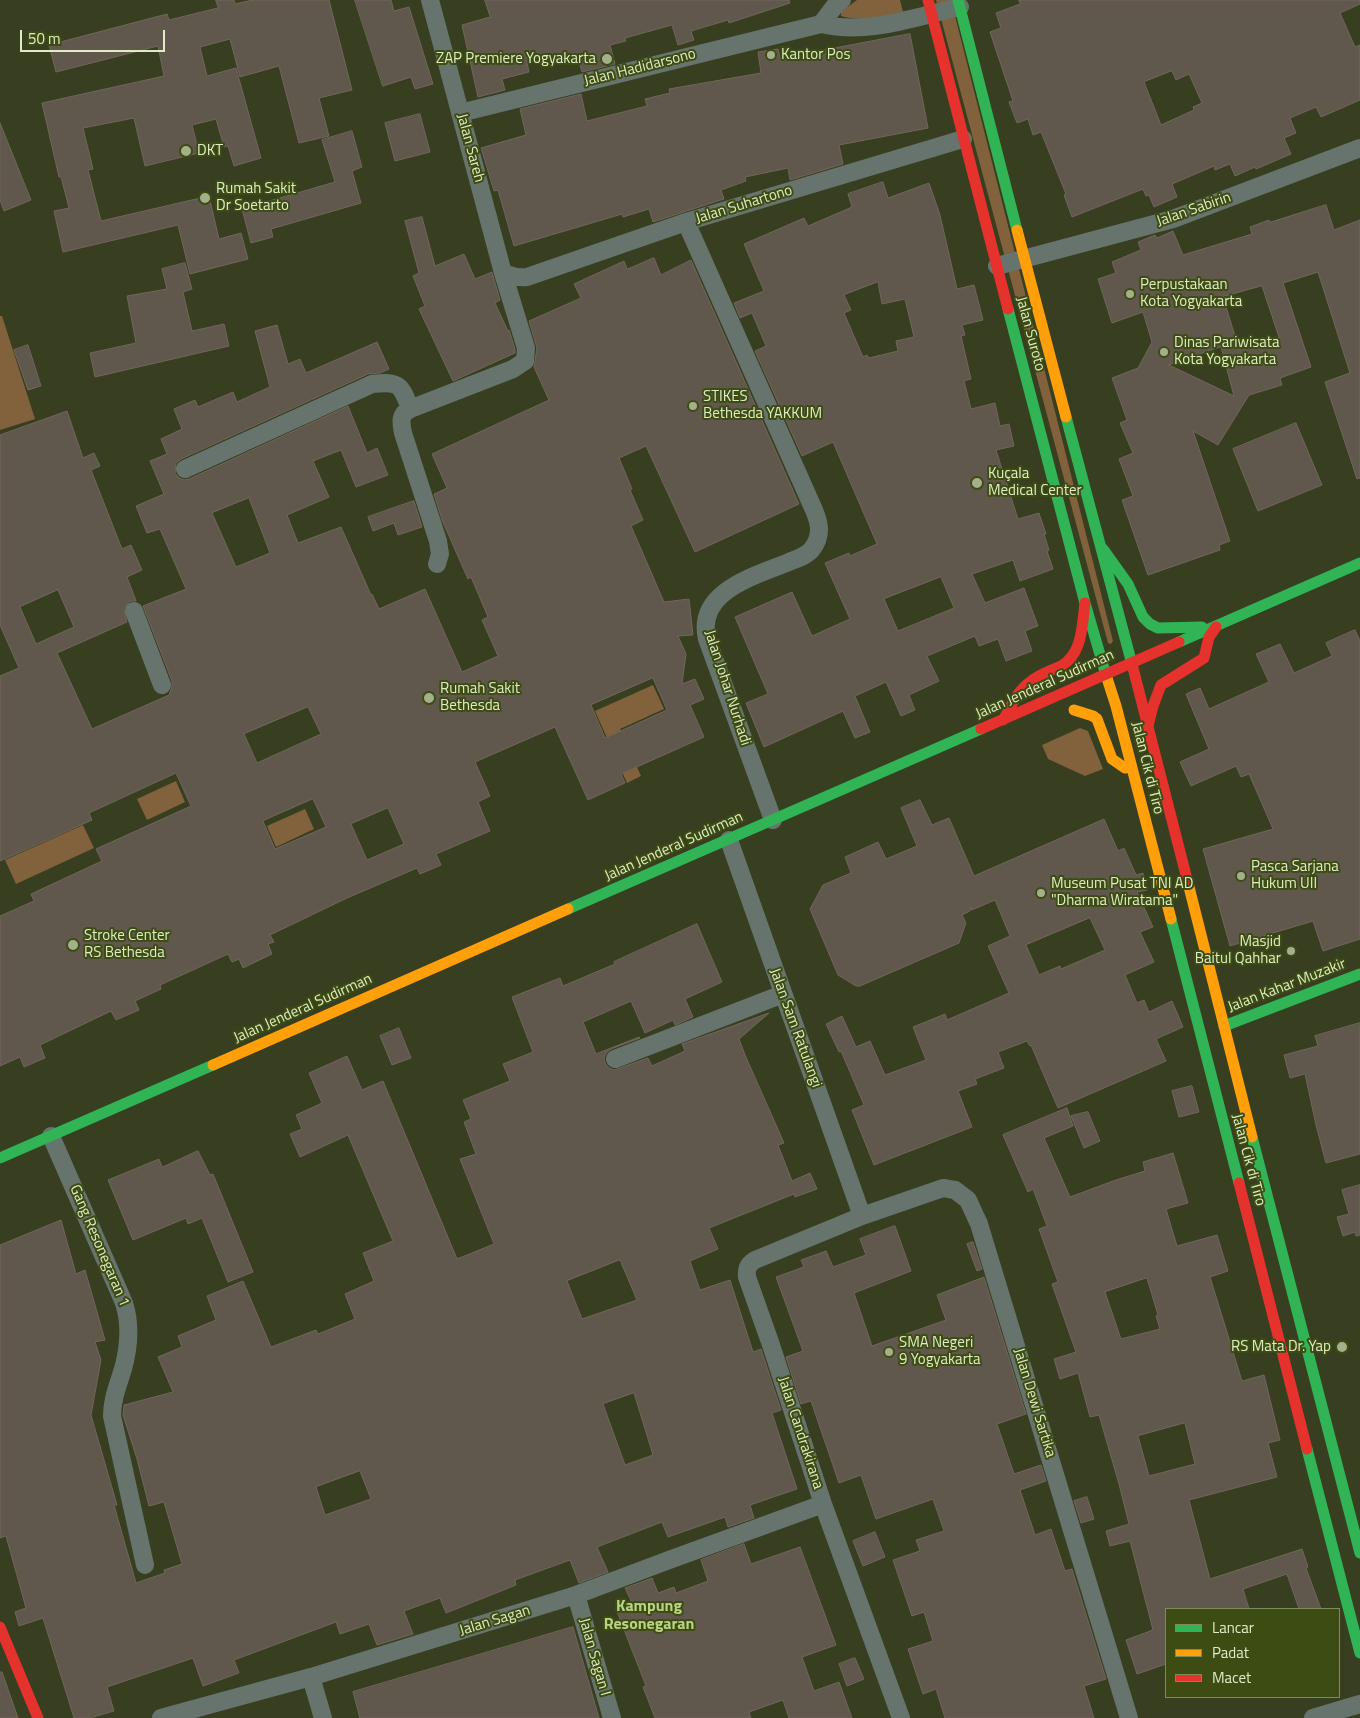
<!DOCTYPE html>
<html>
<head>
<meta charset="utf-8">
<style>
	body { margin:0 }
	#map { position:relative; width:1360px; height:1718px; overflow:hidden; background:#373f20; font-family:"Titillium Web",sans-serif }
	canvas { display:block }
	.legend { position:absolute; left:1165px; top:1608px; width:175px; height:90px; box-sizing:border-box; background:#3d4c13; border:1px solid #7e8c5b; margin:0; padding:6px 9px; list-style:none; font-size:15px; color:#dfecc6 }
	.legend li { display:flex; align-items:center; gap:10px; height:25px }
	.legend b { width:25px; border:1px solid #7e8c5b }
	.scale { position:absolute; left:20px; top:30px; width:145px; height:22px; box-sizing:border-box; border:2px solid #dfecc6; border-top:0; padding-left:6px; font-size:15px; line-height:18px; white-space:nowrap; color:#dfecc6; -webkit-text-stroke:4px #3d4c13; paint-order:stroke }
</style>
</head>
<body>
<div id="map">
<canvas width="1360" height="1718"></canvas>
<ul class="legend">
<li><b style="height:6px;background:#30b455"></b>Lancar</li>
<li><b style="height:6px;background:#ff9f0a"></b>Padat</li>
<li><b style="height:6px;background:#e5322d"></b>Macet</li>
</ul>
<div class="scale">50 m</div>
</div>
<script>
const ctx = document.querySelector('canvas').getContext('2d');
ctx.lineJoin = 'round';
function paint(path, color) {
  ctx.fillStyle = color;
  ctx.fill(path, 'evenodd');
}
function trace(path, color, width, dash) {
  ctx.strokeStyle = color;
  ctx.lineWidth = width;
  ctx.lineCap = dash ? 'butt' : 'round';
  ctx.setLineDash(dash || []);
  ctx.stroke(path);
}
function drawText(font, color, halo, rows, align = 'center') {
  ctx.font = font + ' "Titillium Web",sans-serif';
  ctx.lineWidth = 4;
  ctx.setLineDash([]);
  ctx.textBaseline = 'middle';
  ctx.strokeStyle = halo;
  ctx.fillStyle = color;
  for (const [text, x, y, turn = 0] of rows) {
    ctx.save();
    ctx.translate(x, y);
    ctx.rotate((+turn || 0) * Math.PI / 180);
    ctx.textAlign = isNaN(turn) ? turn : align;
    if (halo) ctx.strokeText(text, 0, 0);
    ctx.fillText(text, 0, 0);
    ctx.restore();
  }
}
const green = new Path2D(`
	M857,0H900L903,12C883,16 862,22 841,16V12Z
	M936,0H951L1113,641L1111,644L1108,643Z
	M0,316H2L35,419L0,430Z
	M653,685L664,709L620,729L641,776L627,783L595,711Z
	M1080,728L1088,731L1103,769L1085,776L1048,759L1042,745Z
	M176,781L185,802L147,820L137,799Z
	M305,809L314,829L276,847L267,826Z
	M83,825L94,848L16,884L5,860Z`);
const building = new Path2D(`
	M216,0H234L235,4L253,0H329L352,90L319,98L329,136L299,143L279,66L240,77L230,39L200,47L207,76L236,68L261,158L234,166L228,146L224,147L216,119L192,125L199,153L145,166L134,118L83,128L93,169L88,170L101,221L209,196L219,239L241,233L248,259L190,274L178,225L63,252L54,211L69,208L61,177H59L42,103L164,76L158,46L56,72L49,45L167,14L169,20L218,8Z
	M355,0H391L394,11L409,7L433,84L415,89L411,77L383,86Z
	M485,0H789L790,3L729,23L728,20L691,31L694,40L678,45L672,25L625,38L626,41L610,45L615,64L582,72L577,54L563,58L562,54L527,62L529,72L502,79L505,90L478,97L462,25L490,17Z
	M1019,0H1360V4L1340,13L1355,47L1360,45V100L1321,117L1316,107L1290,118L1296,133L1284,138L1291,154L1256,169L1255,167L1235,176L1230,164L1215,170L1214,166L1172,184L1177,197L1154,207L1149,195L1146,196L1143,189L1072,217L1064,195L1066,194L1041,132L1033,135L1028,119L1017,123L1009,102L1013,101L990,32L1001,28L996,13L1020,4ZM1172,71L1176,80L1189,74L1202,103L1193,107L1194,110L1161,125L1144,82Z
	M910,34L928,128L839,145L843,164L790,180L788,168L745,177L746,181L721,190L724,199L653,222L649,209L623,217L622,214L514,246L498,190L494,191L481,148L526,135L520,109L581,94L587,121L647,106L645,99L670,93L669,89L761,73L758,52L778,49L780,58Z
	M420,114L430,152L395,161L385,123Z
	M0,123L31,200L4,211L0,200Z
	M352,131L362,167L352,171L361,203L271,229L273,237L251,243L242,209L335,182L322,140Z
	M883,182L888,198L929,183L940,215L957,289L974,285L983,320L962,325L965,335L961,336L971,379L964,381L971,409L995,403L1000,426L1009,424L1014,446L996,450L1018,519L1039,513L1046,534H1044L1049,550L1047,551L1053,569L1020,581L1013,560L972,574L985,603L1024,588L1038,626L1025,631L1032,651L1006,661L998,639L979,646L975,636L927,656L939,681L909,695L915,710L901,716L886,682L855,696L870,732L855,738L843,711L764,747L746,703L768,694L735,617L792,592L812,636L850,619L825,563L849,553L850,556L877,544L833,442L802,456L755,351L766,346L752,313L740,318L734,303L764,291L744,244L804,218L808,226L852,207L848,194ZM878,282L882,304L905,299L914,337L896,341L898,351L869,358L867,355L863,357L844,313L851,310L844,295ZM941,577L954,608L898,631L884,599Z
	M1326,205L1334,230L1360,220V478L1357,479L1325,382L1350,373L1318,272L1283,283L1311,367L1280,378L1282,385L1249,395L1218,445L1193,431L1230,541L1219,545L1220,550L1148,575L1122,500L1133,496L1119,459L1133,453L1120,423L1127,420L1112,378L1138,368L1152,342L1143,312L1112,323L1098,279L1116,273L1112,262L1141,250L1138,242L1155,235L1157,238L1173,231L1183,255L1252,234L1250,227L1269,220L1270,222ZM1262,286L1279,337L1239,349L1223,297ZM1221,347L1234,396L1169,365Z
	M422,217L435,266L464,254L475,279L492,272L500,300L495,303L508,331L509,330L515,349V353L453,381L419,309L425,306L413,276L419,273L405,221Z
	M654,258L661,275L691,260L799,504L695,552L646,446L619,458L632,489L630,490L643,520L631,526L664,602L689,599L693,635L678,636L686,654L682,684L695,679L704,699L690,705L704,737L621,774L625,783L588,800L555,727L475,762L490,796L478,802L490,831L436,854L441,865L420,874L417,868L347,898L270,935L274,942L268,944L272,954L243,968L239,959L232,962L228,954L160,985L161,989L135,1001L139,1010L116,1020L111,1011L40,1045L45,1058L24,1067L20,1057L0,1066V916L34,901L31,894L102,861L96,849L191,806L176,773L89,813L92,820L0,861V676L19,668L0,625V435L67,411L83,458L94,453L100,466L91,470L122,549L131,545L142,570L127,577L136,601H130L124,609L127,622L57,653L92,729L169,695L172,687V681L143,606L186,589L160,529L147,533L136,506L164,494L150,461L167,454L161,439L182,429L174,409L195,400L198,407L233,392L237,402L270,387L255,331L277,325L288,364L300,359L306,373L377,342L389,369L380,373L368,374L181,459L176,463L175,473L179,478L184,480L189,479L348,406L367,453L377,448L388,475L356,487L341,450L313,461L329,497L287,515L298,543L341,527L371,595L372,594L379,609L425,589L462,672L498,656L482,620L488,617L471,577L468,579L442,520L434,494L447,488L432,454L549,400L534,367L537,348L529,321L581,298L574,284L624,261L627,269ZM249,498L270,553L236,567L212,513ZM58,590L74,627L36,644L20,607ZM653,678L667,710L605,738L591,705ZM308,707L321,734L257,763L244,734ZM313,799L326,827L275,849L263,821ZM388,808L404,844L367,860L351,824Z
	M185,263L192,289L183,292L192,331L224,324L229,346L95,377L90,353L136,343L127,296L167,289L162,269Z
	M28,345L41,386L28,390L14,350Z
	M1296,423L1322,485L1258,511L1233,449Z
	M414,501L422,527L398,535L394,523L373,531L368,517Z
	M1355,630L1360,641V939L1323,951L1313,921L1230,946L1203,849L1273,829L1249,774L1241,777L1236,766L1191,786L1180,762L1209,749L1186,694L1200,688L1209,709L1269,682L1256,654L1280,644L1294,673L1332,656L1326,643Z
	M920,800L932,825L949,818L974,876L1104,819L1118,851L1124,848L1136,875L1143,873L1147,890L1137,892L1153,927L1140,932L1154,962L1125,975L1137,1003L1144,1000L1149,1012L1172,1001L1183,1027L1156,1039L1166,1061L1058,1108L1031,1045L1030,1046L1027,1041L998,1052L1004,1068L975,1079L977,1084L958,1091L972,1127L874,1165L852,1110L864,1105L841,1051L839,1052L826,1024L842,1016L856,1047L870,1041L885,1075L926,1060L913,1027L945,1014L947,1020L1009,993L988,946L1010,936L995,900L972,910L971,907L970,911L962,915L966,923L959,943L860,986H856L838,975L810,909L823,885L851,873L845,857L878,842L886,859L917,846L901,808ZM1090,918L1105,950L1061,969L1060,966L1039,975L1026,945Z
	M697,924L722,982L685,999L693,1017L675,1025L673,1020L645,1033L631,1001L583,1022L596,1054L639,1037L640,1038L611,1049L606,1053L604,1058L605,1063L609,1068L614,1070L648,1058L652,1066L685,1051L682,1044L769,1013L739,1039L745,1055L784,1143L778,1145L792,1181L810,1173L817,1189L795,1197L794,1194L709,1228L718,1249L690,1261L700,1290L730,1280L753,1352L761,1349L781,1410L772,1413L797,1489L750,1505L754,1518L728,1527L725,1517L668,1537L662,1522L597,1547L608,1572L579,1583L570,1560L515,1580L516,1585L446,1613L440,1598L404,1611L413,1634L377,1645L369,1624L340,1634L336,1622L234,1660L239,1673L203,1686L193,1658L107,1687L114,1711L90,1718H74L43,1618L19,1626L15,1612L26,1608L6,1536L0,1538V1245L61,1220L76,1274L85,1270L105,1340L95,1342L101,1360L91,1415L117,1505H114L136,1583L165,1573L164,1570L182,1564L164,1502L149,1506L137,1459L123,1415L124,1405L173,1392L158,1357L182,1347L178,1336L216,1320L207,1296L243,1281L271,1347L316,1330L318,1334L355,1319L345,1294L374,1281L363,1253L393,1241L348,1135L300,1157L290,1134L302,1129L296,1115L322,1103L309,1073L347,1056L362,1090L383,1081L457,1259L494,1244L460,1159L476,1154L464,1122L471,1119L463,1100L510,1081L503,1064L533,1052L512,997L560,978L563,986L615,964L614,962ZM620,1260L637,1300L582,1319L567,1281ZM634,1393L653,1455L625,1465L603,1404ZM360,1471L371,1499L325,1515L316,1487Z
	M1360,1023V1154L1326,1163L1316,1125L1305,1074L1290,1078L1284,1055L1318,1046L1315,1036Z
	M399,1028L411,1058L392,1065L380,1036Z
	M1192,1086L1199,1112L1179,1117L1172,1091Z
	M1067,1108L1073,1126L1044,1138L1070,1197L1116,1180L1145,1171L1143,1162L1173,1153L1188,1203L1166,1209L1177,1246L1217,1235L1228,1271L1210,1277L1242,1381L1264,1375L1280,1440L1268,1443L1277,1477L1189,1500L1210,1579L1302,1549L1308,1567L1306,1568L1321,1609H1299L1287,1574L1243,1589L1249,1609H1166V1664L1137,1674L1126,1640L1153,1630L1130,1541L1110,1546L1106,1531L1129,1524L1119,1484L1099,1415L1090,1417L1078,1373L1060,1379L1054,1359L1076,1352L1052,1284L1058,1282L1039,1229L1047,1226L1033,1189L1028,1192L1003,1135ZM1147,1278L1158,1315L1156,1316L1160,1329L1121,1339L1105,1292ZM1185,1423L1195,1464L1149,1476L1138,1436Z
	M1088,1112L1100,1141L1084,1148L1071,1116Z
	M198,1151L210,1175L213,1174L253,1272L228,1282L202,1218L188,1224L186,1218L133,1240L108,1180L159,1159L162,1167Z
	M1360,1185V1235L1356,1236L1355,1232L1343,1236L1337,1217L1349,1214L1342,1190Z
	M895,1226L911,1271L854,1293L872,1346L946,1320L937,1295L984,1277L1026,1414L997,1424L1014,1474L1041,1465L1046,1481L1020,1490L1035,1535L1051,1529L1065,1571L1072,1569L1106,1679L1084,1686L1094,1718H945L936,1689L923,1694L908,1649L933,1641L924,1612L912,1616L893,1560L920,1551L916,1540L944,1531L933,1499L876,1519L861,1475L839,1483L811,1401L801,1404L786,1357L803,1351L776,1277L804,1267L801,1260L826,1251L833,1267L866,1255L860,1239Z
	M973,1242L982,1269L977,1271L967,1244Z
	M1087,1497L1094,1519L1081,1523L1074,1501Z
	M875,1532L885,1557L863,1566L853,1541Z
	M744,1544L751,1564L800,1547L836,1645L802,1657L814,1691L839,1682L852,1718H789L783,1700L749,1712L751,1718H655L643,1687L646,1686L616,1609L632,1603L625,1588L652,1578L658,1593L674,1587L676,1593L708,1581L701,1560Z
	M573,1627L599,1718H360L353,1692Z
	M855,1658L864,1679L847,1686L839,1664Z
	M0,1672H2L18,1718H0Z`);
const street = new Path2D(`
	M430,0L503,273C512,276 518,278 527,277L686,222L963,139
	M821,24L834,7L842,0
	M460,113L821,24C868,35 914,17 960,7
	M686,222L814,510C820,524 822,536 812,549C807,556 796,559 789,562C755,576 696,591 707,639L773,820
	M997,266L1173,219L1360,148
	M185,469L372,384C399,381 401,384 410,409
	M437,564L440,554L438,541L403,433C401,422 399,415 410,409L513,369L525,361L526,348L503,273
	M134,611L162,685
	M729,840L862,1216
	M615,1059L783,994
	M51,1136L124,1303C131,1325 129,1347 123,1369C118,1385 112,1399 112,1416L145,1565
	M576,1595L612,1718
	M311,1677L323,1718
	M161,1718L311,1677L576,1595L669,1560L823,1504
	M901,1718L823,1504L770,1342L747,1277C746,1269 748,1264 755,1260L862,1216L943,1188L955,1190L968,1200L979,1224L1129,1718
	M1313,1718L1360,1704`);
const fast = new Path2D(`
	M958,0L1017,230
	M1008,309L1085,603L1106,675
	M1066,417L1132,664
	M1103,549L1128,584L1143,617L1150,624L1158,628L1202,627
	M1179,642L1360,563
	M568,909L981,729
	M1171,919L1239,1183
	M1224,1026L1360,974
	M1252,1137L1360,1553
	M0,1158L213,1065
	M1307,1449L1360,1653`);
const slow = new Path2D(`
	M1017,230L1066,417
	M1106,675L1116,706L1171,919
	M1074,710L1093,716L1097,719L1112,759L1125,768
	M1188,883L1252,1137
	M213,1065L568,909`);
const jam = new Path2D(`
	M928,0L1008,309
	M1132,664L1188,883
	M1003,720C1011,707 1017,691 1030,682C1039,674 1050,671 1061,666C1083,654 1082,624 1085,603
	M1148,726L1153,706L1161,685L1204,658L1209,637L1216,627
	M981,729L1179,642
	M1239,1183L1307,1449
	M0,1627L38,1718`);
const markers = [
	[771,55,5,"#a4af8c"],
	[607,59,6,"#a4af8c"],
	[186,151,6,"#a4af8c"],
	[205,198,6,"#a4af8c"],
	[1130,294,5,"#a4af8c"],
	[1164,352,5,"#a4af8c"],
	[693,406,5,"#a4af8c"],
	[977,483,6,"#a4af8c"],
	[429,698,6,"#a4af8c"],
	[1241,876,5,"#a4af8c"],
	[1041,893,5,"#a4af8c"],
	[73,945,6,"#a4af8c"],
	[1291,951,5,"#a4af8c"],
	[1342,1347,6,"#a4af8c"],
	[889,1352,5,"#a4af8c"]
];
const poiNames = [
	["Kantor Pos",781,55],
	["ZAP Premiere Yogyakarta",596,59,"right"],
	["DKT",197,151],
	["Rumah Sakit",216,189],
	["Dr Soetarto",216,206],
	["Perpustakaan",1140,285],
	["Kota Yogyakarta",1140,302],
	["Dinas Pariwisata",1174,343],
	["Kota Yogyakarta",1174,360],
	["STIKES",703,397],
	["Bethesda YAKKUM",703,414],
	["Kuçala",988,474],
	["Medical Center",988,491],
	["Rumah Sakit",440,689],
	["Bethesda",440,706],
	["Pasca Sarjana",1251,867],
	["Hukum UII",1251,884],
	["Museum Pusat TNI AD",1051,884],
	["\"Dharma Wiratama\"",1051,901],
	["Stroke Center",84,936],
	["RS Bethesda",84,953],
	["Masjid",1281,942,"right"],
	["Baitul Qahhar",1281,959,"right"],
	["SMA Negeri",899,1343],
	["9 Yogyakarta",899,1360],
	["RS Mata Dr. Yap",1331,1347,"right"]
];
const streetNames = [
	["Jalan Hadidarsono",640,68,-14],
	["Jalan Sareh",470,148,75],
	["Jalan Suhartono",744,205,-17],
	["Jalan Sabirin",1194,210,-19],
	["Jalan Suroto",1030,334,75],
	["Jalan Jenderal Sudirman",1045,685,-24],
	["Jalan Johar Nurhadi",727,688,72],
	["Jalan Cik di Tiro",1147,768,76],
	["Jalan Jenderal Sudirman",674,847,-24],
	["Jalan Kahar Muzakir",1287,986,-21],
	["Jalan Jenderal Sudirman",303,1009,-24],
	["Jalan Sam Ratulangi",795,1028,70],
	["Jalan Cik di Tiro",1248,1160,75],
	["Gang Resonegaran 1",99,1246,67],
	["Jalan Dewi Sartika",1034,1403,73],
	["Jalan Candrakirana",800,1433,72],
	["Jalan Sagan",495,1621,-17],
	["Jalan Sagan I",594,1657,74]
];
const neighbourhoodNames = [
	["Kampung",649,1607],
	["Resonegaran",649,1625]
];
paint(green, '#82613d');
paint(building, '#60574d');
trace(building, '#71665c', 1);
trace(street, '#67746d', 18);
trace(fast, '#30b455', 11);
trace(slow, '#ff9f0a', 11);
trace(jam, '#e5322d', 11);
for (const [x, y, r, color] of markers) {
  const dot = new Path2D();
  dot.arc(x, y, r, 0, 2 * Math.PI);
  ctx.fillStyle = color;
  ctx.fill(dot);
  trace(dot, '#3d4c13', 2);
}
drawText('15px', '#dfecc6', '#3d4c13', poiNames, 'left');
drawText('15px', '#dfecc6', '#3d4c13', streetNames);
drawText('bold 16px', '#bad286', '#3d4c13', neighbourhoodNames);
</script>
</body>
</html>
